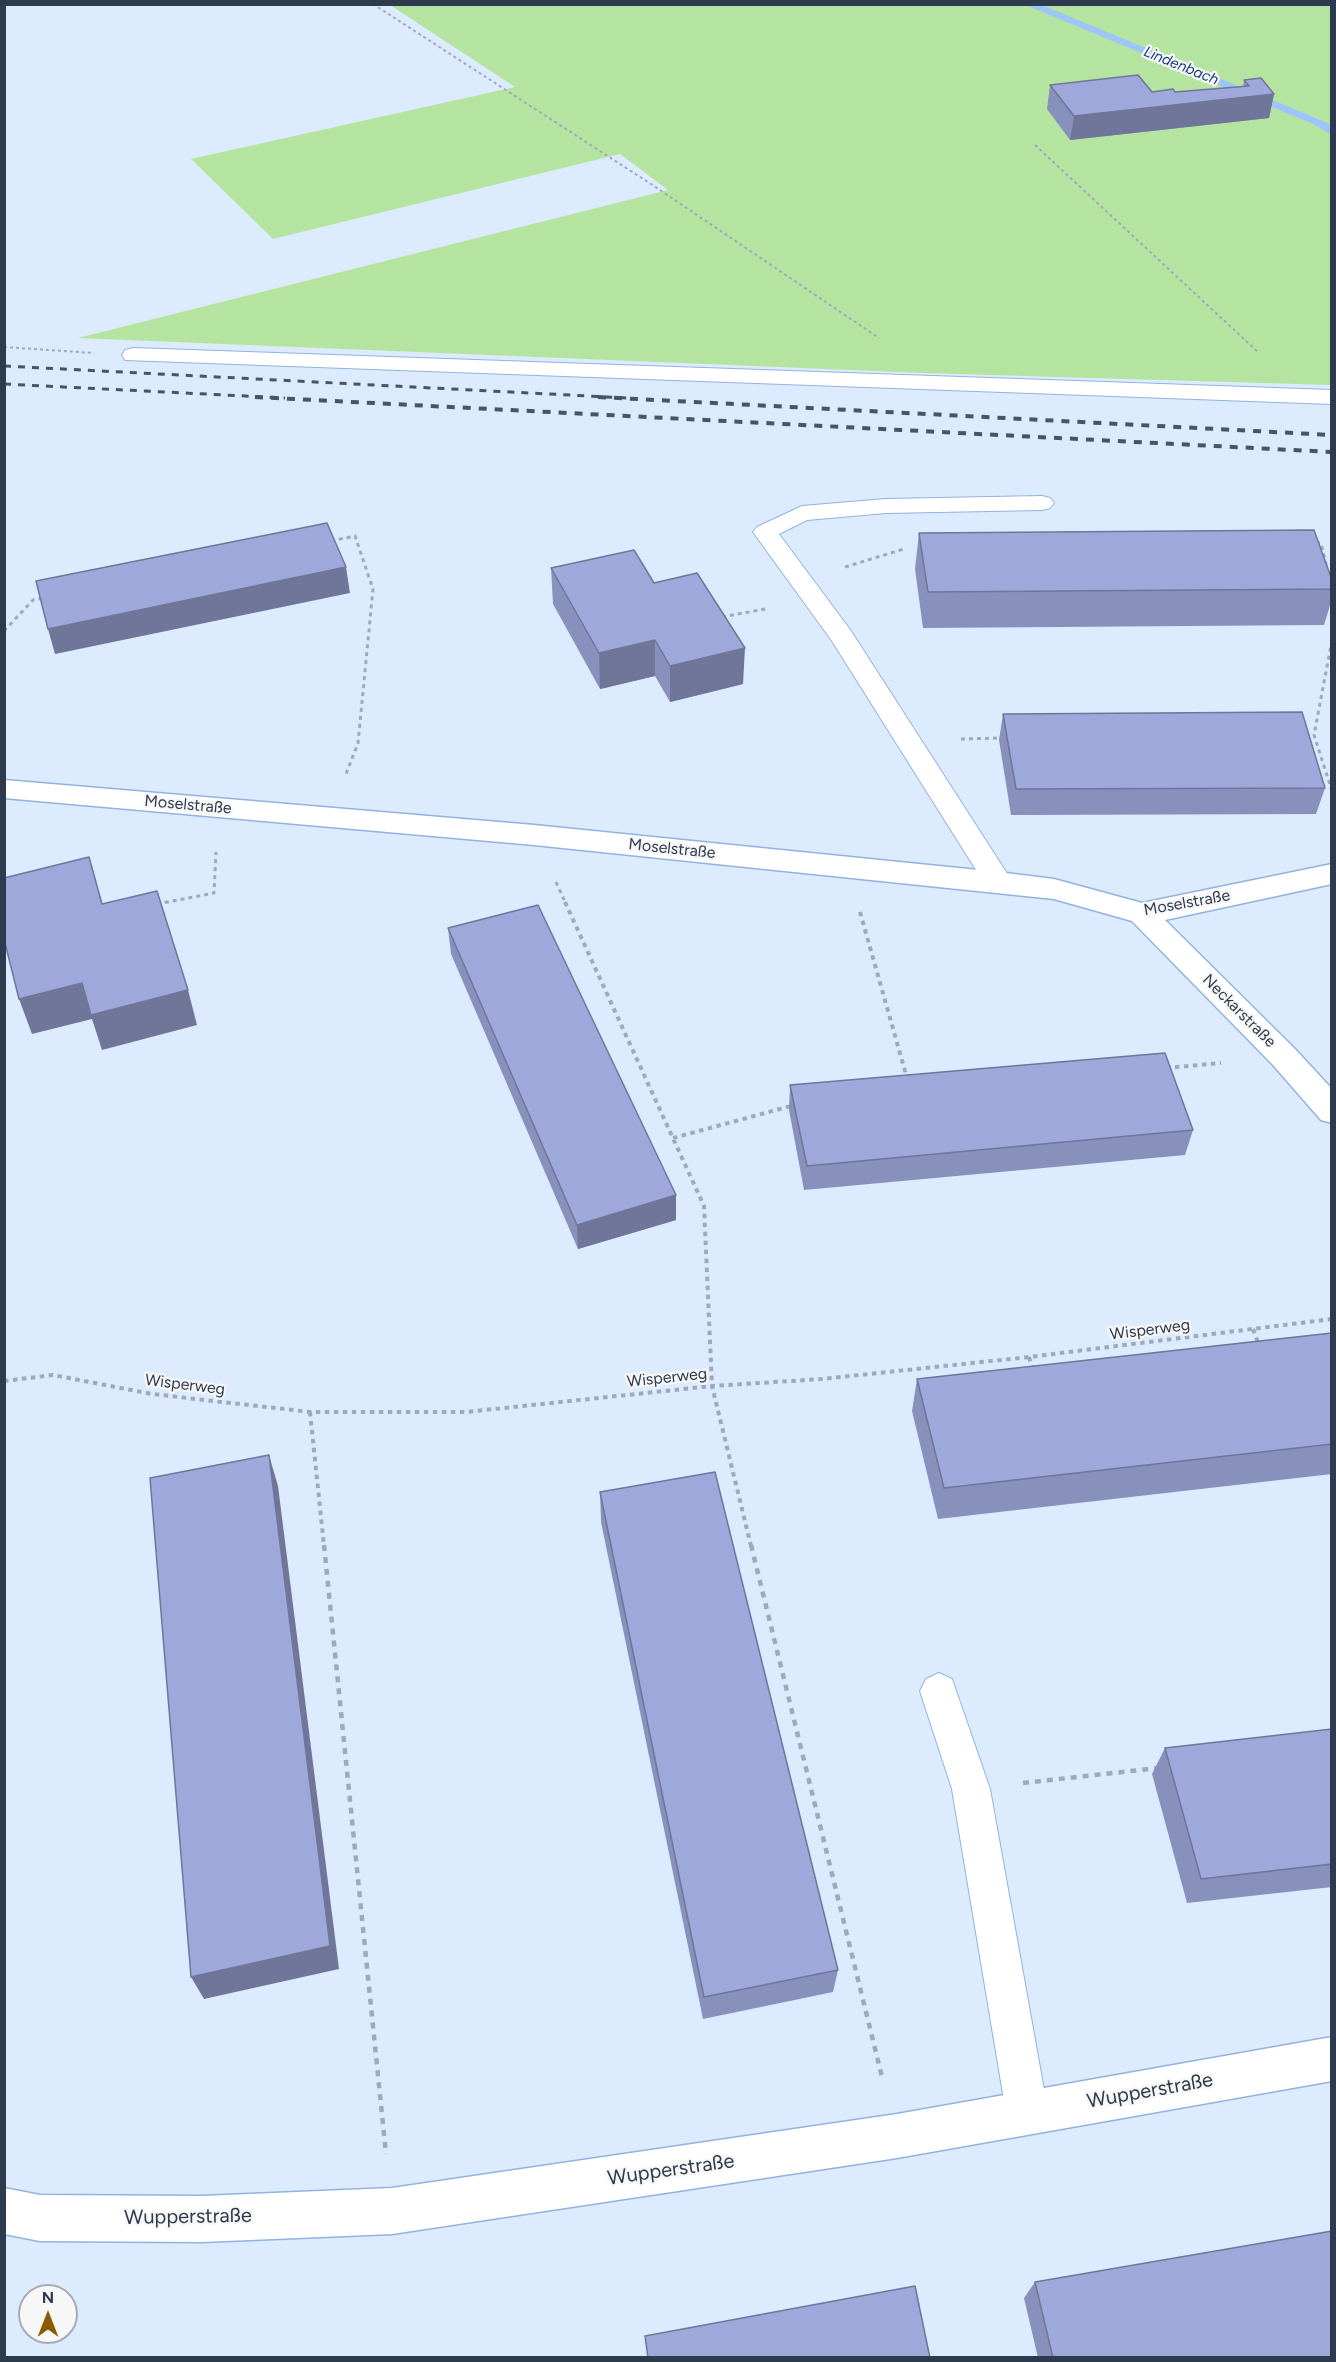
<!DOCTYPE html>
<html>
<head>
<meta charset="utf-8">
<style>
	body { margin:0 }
	#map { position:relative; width:1336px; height:2362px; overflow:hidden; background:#ddebfe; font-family:Figtree,sans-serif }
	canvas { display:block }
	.frame { position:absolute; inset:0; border:6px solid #2e3b4e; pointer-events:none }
	.north { position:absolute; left:18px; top:2284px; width:60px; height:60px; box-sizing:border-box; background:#f7f7f7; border:2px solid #a7acb3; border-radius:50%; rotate:0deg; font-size:16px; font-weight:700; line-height:24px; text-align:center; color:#2e3b4e }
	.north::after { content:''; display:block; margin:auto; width:21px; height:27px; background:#895c00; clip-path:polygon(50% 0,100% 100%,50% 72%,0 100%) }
</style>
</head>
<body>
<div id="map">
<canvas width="1336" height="2362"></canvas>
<div class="frame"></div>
<div class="north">N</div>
</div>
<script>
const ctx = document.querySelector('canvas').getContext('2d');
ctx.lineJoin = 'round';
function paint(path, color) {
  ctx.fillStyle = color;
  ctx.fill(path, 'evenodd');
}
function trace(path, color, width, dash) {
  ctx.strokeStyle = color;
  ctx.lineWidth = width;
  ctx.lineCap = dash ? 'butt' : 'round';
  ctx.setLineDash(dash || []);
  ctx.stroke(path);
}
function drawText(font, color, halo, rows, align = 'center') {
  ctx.font = font + ' Figtree,sans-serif';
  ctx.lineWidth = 4.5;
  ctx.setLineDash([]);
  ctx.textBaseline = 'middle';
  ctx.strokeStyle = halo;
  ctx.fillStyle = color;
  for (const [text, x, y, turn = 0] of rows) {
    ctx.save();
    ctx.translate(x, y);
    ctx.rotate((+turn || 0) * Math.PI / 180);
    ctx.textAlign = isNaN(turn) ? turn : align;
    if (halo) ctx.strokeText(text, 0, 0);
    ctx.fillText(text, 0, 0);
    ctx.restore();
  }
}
const green = new Path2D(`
	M390,5H1331V385L923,373L78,338L668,190L620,154L273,239L191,159L515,87ZM1210,76L1319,119L1320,120L1310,121L1205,79Z`);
const stream = new Path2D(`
	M1023,4H1039L1321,120L1332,126V135L1313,124Z`);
const pathFar3 = new Path2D(`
	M373,4L654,186L879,338
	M1035,145L1259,353
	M4,347L94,353`);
const pathFar2 = new Path2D(`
	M331,541L355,536L373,589L358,743L346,774
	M1316,543H1321L1327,568
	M845,567L904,549
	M722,617L765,609
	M4,631L33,600L44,598
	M1332,640L1314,735L1332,791
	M961,739L1002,738
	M556,882L566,904
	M157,904L214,893L216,852`);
const pathFar1 = new Path2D(`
	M565,902L704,1206L712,1386L751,1546
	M156,904L165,902
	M860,912L907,1078
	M1166,1068L1221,1063
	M673,1138L791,1106
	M1253,1329L1259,1345
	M1029,1357L1033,1371
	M4,1381L53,1375L152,1394L310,1412H466L712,1386L822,1379L1029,1357L1332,1319
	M310,1412L324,1546`);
const path = new Path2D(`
	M324,1545L386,2154
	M751,1545L883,2081
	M1023,1783L1158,1768`);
const service = new Path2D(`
	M133,348L1332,390V404L125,360L122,355L125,350Z
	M1042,496L1050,498L1054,503L1050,508L1042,510L886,513L807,520L779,534L851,631L1008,875L1012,882L1008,889L998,892L988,889L832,641L753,532L757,527L802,506L886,499Z
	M939,1673L952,1679L990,1789L1048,2112L1042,2127L1027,2133L1012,2127L1006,2112L952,1789L920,1691L926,1679Z`);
const minor = new Path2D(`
	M4,780L534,825L998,872L1054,879L1142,903L1332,864V884L1165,920L1295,1049L1332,1089V1123L1321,1120L1273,1065L1132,921L1054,899L534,845L4,798Z
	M1332,2037V2081L897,2158L392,2234L202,2242L40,2241L4,2234V2188L40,2195L202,2196L392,2188L897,2114Z`);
const railFar1 = new Path2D(`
	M4,366L627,398
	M4,384L285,398`);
const rail = new Path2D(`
	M255,397L1332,452
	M598,397L1332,435`);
const wall = new Path2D(`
	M1244,80L1274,94L1269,118L1070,140L1047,109L1050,85L1152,92H1175L1243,87Z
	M919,533L1332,580V599L1324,625L923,628L915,569Z
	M551,568L654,583L743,684L670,702L655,676L600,689L553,604Z
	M1003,714L1325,788L1316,814L1011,815L999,740Z
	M448,928L676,1220L578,1249L451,954Z
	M790,1085L1193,1130L1185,1155L804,1190L789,1110Z
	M1332,1333V1474L938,1519L912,1411L917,1379Z
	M600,1492L838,1970L833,1992L703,2019L601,1522Z
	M1332,1729V1887L1187,1903L1152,1774L1165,1748Z
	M1035,2282L1332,2358H1038L1024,2298Z`);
const shadedWall = new Path2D(`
	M1274,94L1269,118L1070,140L1074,116Z
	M346,567L350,593L55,654L48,629Z
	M655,640V676L600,689L599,653Z
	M745,648L743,684L670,702V666Z
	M82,983L188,990L197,1025L102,1050L92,1019L32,1034L19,999Z
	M676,1195V1220L578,1249L577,1225Z
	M269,1455L278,1486L339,1969L204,1999L191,1977Z`);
const building = new Path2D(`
	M1138,75L1152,92L1173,89L1175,92L1249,86L1244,80L1261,78L1274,94L1074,116L1050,85Z
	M327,523L346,567L48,629L36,581Z
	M1314,530L1332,580V589L928,592L919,533Z
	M634,550L654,583L697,573L745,648L670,666L655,640L599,653L551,568Z
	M1302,712L1325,788L1016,789L1003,714Z
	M89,857L102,904L157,891L188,990L91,1015L82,983L19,999L4,939V878Z
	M538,905L676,1195L577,1225L448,928Z
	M1165,1053L1193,1130L807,1166L790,1085Z
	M1332,1333V1444L944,1488L917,1379Z
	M269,1455L330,1946L191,1977L150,1478Z
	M715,1472L838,1970L704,1997L600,1492Z
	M1332,1729V1864L1201,1879L1165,1748Z
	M1332,2231V2358H1053L1035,2282Z
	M915,2286L930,2358H648L645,2336Z`);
const farWaternames = [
	["Lindenbach",1181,66,22]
];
const streetNames = [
	["Moselstraße",188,805,5],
	["Moselstraße",672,849,6],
	["Moselstraße",1187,903,-10],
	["Neckarstraße",1239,1011,45],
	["Wisperweg",1150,1330,-7],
	["Wisperweg",667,1378,-6],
	["Wisperweg",185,1385,7]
];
const nearStreetnames = [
	["Wupperstraße",1150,2091,-10],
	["Wupperstraße",671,2170,-8],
	["Wupperstraße",188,2217,-1]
];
paint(green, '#b4e49f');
paint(stream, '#9ec5f9');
trace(service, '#92b3e1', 2);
trace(minor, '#92b3e1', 3);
trace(pathFar3, '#9daabd', 2, [3, 3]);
trace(pathFar2, '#9daabd', 3, [4, 4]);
trace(pathFar1, '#9daabd', 4, [4.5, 4.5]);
trace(path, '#9daabd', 4.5, [6, 6]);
paint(service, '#fff');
paint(minor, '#fff');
trace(railFar1, '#465467', 3, [7, 7]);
trace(rail, '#465467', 4, [8, 8]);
paint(wall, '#8890bc');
paint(shadedWall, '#6f7699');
paint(building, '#9ea8db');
trace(building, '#6f7699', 1.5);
drawText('italic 15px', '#15427c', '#f7f7f7', farWaternames);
drawText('16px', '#2e3b4e', '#f7f7f7', streetNames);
drawText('20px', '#2e3b4e', '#f7f7f7', nearStreetnames);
</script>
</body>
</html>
